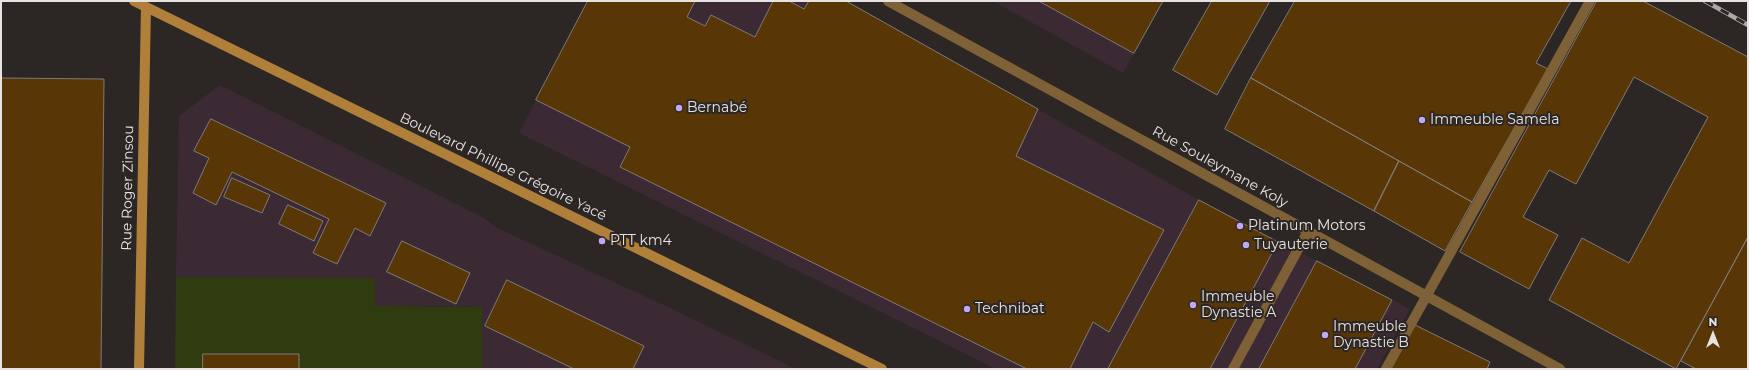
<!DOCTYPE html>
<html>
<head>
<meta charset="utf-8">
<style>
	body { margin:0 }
	#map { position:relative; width:1749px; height:370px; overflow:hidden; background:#2c2725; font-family:Montserrat,sans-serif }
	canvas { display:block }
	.frame { position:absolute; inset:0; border:2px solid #e7e3e2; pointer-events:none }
	.north { position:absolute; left:1693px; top:314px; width:40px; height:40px; -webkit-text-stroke:3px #2c2725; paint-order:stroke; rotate:0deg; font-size:11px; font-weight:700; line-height:16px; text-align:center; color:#e7e3e2 }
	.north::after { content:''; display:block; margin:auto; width:14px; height:18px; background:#e7e3e2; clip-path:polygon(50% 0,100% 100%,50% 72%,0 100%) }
</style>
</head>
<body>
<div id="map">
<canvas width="1749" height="370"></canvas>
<div class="frame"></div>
<div class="north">N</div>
</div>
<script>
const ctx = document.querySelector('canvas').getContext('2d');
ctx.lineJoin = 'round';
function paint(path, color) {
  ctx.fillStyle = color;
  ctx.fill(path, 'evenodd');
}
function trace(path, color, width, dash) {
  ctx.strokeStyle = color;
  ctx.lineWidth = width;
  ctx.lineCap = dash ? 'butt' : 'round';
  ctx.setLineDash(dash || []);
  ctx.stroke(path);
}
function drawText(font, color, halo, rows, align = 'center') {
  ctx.font = font + ' Montserrat,sans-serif';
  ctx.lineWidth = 4;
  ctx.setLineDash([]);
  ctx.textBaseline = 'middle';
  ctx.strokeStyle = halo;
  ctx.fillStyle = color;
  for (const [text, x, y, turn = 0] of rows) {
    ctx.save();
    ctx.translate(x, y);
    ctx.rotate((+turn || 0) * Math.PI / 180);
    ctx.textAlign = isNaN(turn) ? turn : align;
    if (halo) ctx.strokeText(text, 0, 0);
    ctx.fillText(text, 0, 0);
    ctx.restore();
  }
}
const commercial = new Path2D(`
	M588,1H846L1199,200L1410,309L1377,369H996L519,133Z
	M993,1H1163L1123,73Z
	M220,85L484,218L497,228L670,308L796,369H482V307L375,306V279L176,277L179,116Z`);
const green = new Path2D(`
	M176,277L375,278V306L482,307V369H175Z`);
const building = new Path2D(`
	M588,1H695L687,17L705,26L711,15L755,37L773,1H789L804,9L809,1H846L1038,109L1016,156L1164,230L1109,332L1093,322L1070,369H1027L620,167L630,147L536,100Z
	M1039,1H1163L1134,53Z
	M1212,1H1270L1217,95L1173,70Z
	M1295,1H1571L1536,63L1548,69L1472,202L1251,78Z
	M1597,1H1643L1748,57V237L1676,369L1549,300L1582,238L1629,263L1708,117L1634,77L1576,184L1549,170L1523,217L1558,235L1529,289L1460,252Z
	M1,78L104,79L101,369H1Z
	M1251,78L1399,161L1374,211L1225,129Z
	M211,119L386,203L370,236L355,228L337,264L313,253L329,219L232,172L216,205L193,193L209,158L194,151Z
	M1399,161L1472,202L1445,251L1374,211Z
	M232,178L270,195L262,213L224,197Z
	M1199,200L1278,242L1210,369H1108Z
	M288,205L323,221L314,241L279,224Z
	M1748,237V369H1696L1681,361Z
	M402,241L470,273L456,304L387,272Z
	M1317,261L1392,300L1355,369H1259Z
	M507,280L644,346L633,369H574L485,326Z
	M1413,324L1490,362L1487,369H1390Z
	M203,354H299V369H203Z`);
const street = new Path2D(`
	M888,1L1560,369
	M1233,369L1308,231
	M1386,369L1590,1`);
const secondary = new Path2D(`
	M134,1L882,369
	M139,369L146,7`);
const rail = new Path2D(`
	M1705,1L1748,25`);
const markers = [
	[679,108,4,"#c1a8f3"],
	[1422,120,4,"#c1a8f3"],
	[1240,226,4,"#c1a8f3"],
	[602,241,4,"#c1a8f3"],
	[1246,245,4,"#c1a8f3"],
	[1193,305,4,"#c1a8f3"],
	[967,309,4,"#c1a8f3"],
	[1325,335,4,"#c1a8f3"]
];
const poiNames = [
	["Bernabé",687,108],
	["Immeuble Samela",1430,120],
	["Platinum Motors",1248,226],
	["PTT km4",610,241],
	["Tuyauterie",1254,245],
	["Immeuble",1201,297],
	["Dynastie A",1201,313],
	["Technibat",975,309],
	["Immeuble",1333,327],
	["Dynastie B",1333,343]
];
const streetNames = [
	["Boulevard Phillipe Grégoire Yacé",503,167,26],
	["Rue Souleymane Koly",1220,167,29],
	["Rue Roger Zinsou",128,188,-89]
];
paint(commercial, '#3b2a34');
paint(green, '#2f3c0f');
paint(building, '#593606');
trace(building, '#7e7a76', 1);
trace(street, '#7f6138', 10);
trace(secondary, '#b0803a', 10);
trace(rail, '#aea9a8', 4.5);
trace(rail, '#2c2725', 3, [9]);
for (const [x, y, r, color] of markers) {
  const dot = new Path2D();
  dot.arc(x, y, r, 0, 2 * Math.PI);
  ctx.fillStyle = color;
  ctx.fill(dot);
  trace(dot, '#2c2725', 1.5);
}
drawText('14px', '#e7e3e2', '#2c2725', poiNames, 'left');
drawText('14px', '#e7e3e2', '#2c2725', streetNames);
</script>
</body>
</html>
